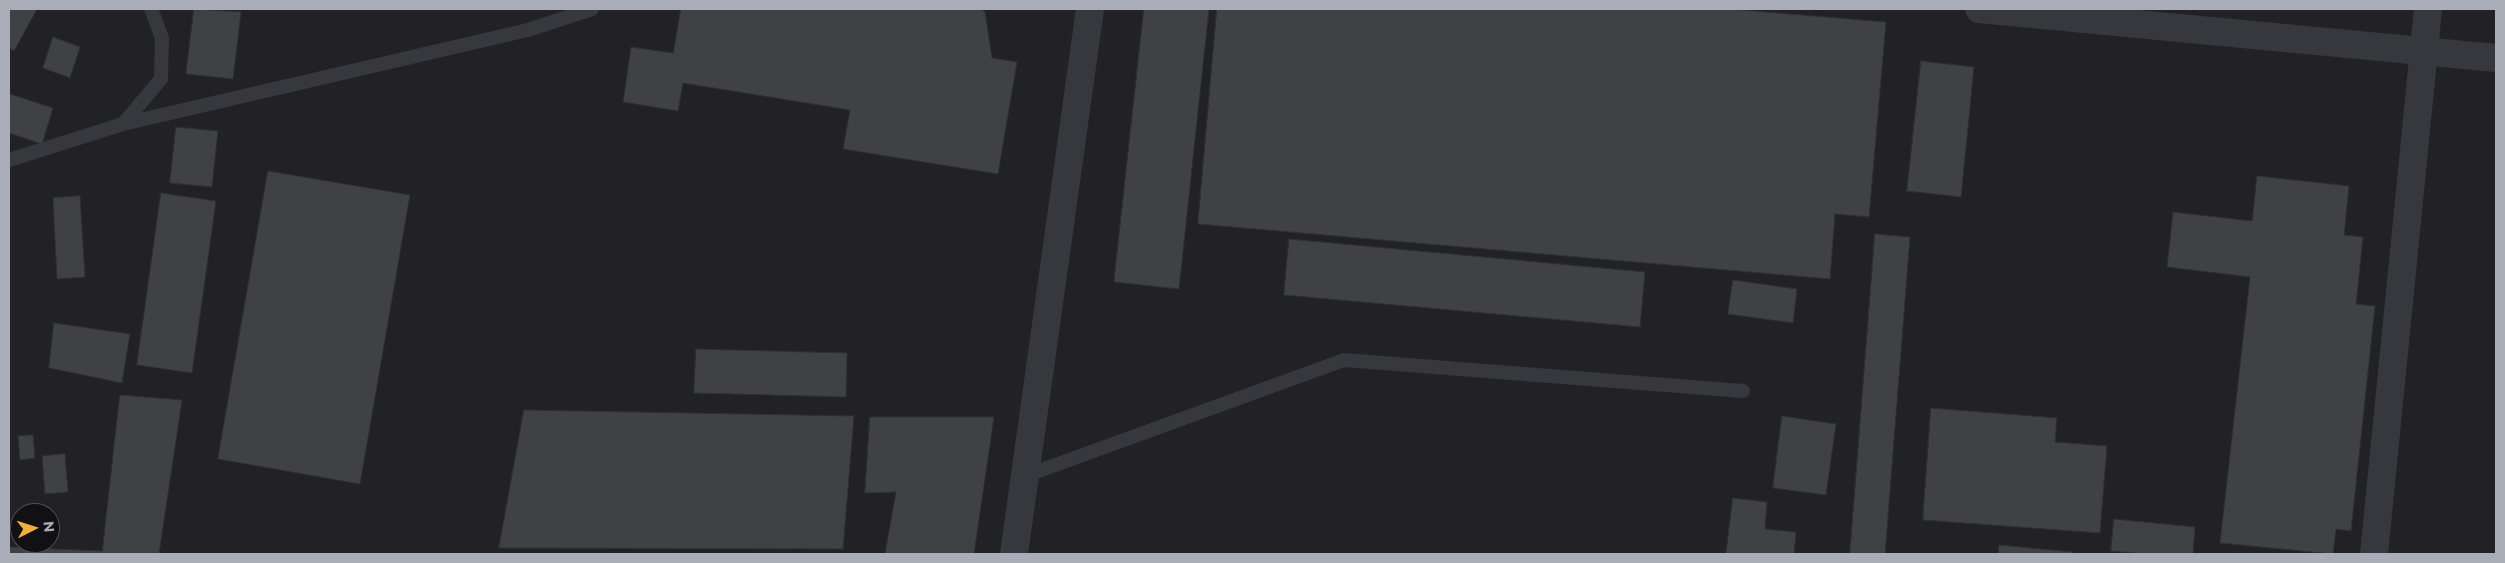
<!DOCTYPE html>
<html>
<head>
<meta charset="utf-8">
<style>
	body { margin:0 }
	#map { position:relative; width:2505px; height:563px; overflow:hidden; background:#161618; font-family:Montserrat,sans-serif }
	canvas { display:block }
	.frame { position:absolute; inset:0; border:10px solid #a8adb8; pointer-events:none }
	.north { position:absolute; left:10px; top:503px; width:50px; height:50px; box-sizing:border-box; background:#111113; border:1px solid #4d4f55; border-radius:50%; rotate:85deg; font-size:14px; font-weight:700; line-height:20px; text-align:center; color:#a8adb8 }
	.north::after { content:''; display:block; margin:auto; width:18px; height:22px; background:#f2b134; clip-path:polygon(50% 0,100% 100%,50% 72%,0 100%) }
</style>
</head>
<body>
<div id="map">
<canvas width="2505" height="563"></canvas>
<div class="frame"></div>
<div class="north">N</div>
</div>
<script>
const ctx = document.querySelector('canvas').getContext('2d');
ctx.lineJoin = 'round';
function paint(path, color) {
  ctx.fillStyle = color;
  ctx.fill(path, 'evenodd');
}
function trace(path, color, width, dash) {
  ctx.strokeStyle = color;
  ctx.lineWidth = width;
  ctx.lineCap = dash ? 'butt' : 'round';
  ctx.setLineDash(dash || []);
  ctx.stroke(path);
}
const built = new Path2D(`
	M9,9H2496V554H9ZM20,513H50V543H20Z`);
const building = new Path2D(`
	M9,9H37L14,51L9,48Z
	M194,9L241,12L233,79L186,74Z
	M681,9H981L985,12L992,58L1017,62L998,174L843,149L850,110L683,83L678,111L623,102L631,47L673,53Z
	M1144,9H1209L1179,289L1114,282Z
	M1217,9H1730L1886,22L1869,217L1835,214L1830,279L1198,224Z
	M53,37L80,47L70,78L43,68Z
	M1921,61L1974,67L1961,197L1907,191Z
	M10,94L53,108L42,144L9,133Z
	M176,127L218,131L212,187L170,183Z
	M268,171L410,195L360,484L218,459Z
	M2257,176L2349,186L2344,235L2363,237L2356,304L2375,306L2351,531L2336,529L2333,554L2220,543L2250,277L2167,267L2173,212L2252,221Z
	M161,193L216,201L192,373L137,365Z
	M80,196L85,277L57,279L53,198Z
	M1875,234L1910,237L1885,554H1850Z
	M1289,239L1645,272L1640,327L1284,295Z
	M1733,280L1797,289L1793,323L1728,314Z
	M54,323L130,334L122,383L49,368Z
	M696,349L847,353L846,397L694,393Z
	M120,395L182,400L159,554H9V547L102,551Z
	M1931,408L2057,418L2055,442L2107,446L2100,533L1923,520Z
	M524,410L854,416L843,549L499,548Z
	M1782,416L1836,424L1826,495L1773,488Z
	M870,417H994L974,554H885L896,492L865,493Z
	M33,435L35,458L20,460L18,436Z
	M65,454L68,492L45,494L42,456Z
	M1733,498L1767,502L1765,529L1796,532L1794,554H1726Z
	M2114,519L2195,527L2193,554H2146L2111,551Z
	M1999,545L2073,552L2072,554H1999Z`);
const service = new Path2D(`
	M123,124L161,79L162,38L151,9
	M9,160L123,124L528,30L592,9
	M1025,476L1344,360L1743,391`);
const tertiary = new Path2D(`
	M1979,9L2496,58
	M1014,554L1090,9
	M2374,554L2428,9`);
paint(built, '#222225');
paint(building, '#404145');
trace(building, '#303034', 1);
trace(service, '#37383d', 14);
trace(tertiary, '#37383d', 28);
</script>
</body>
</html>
